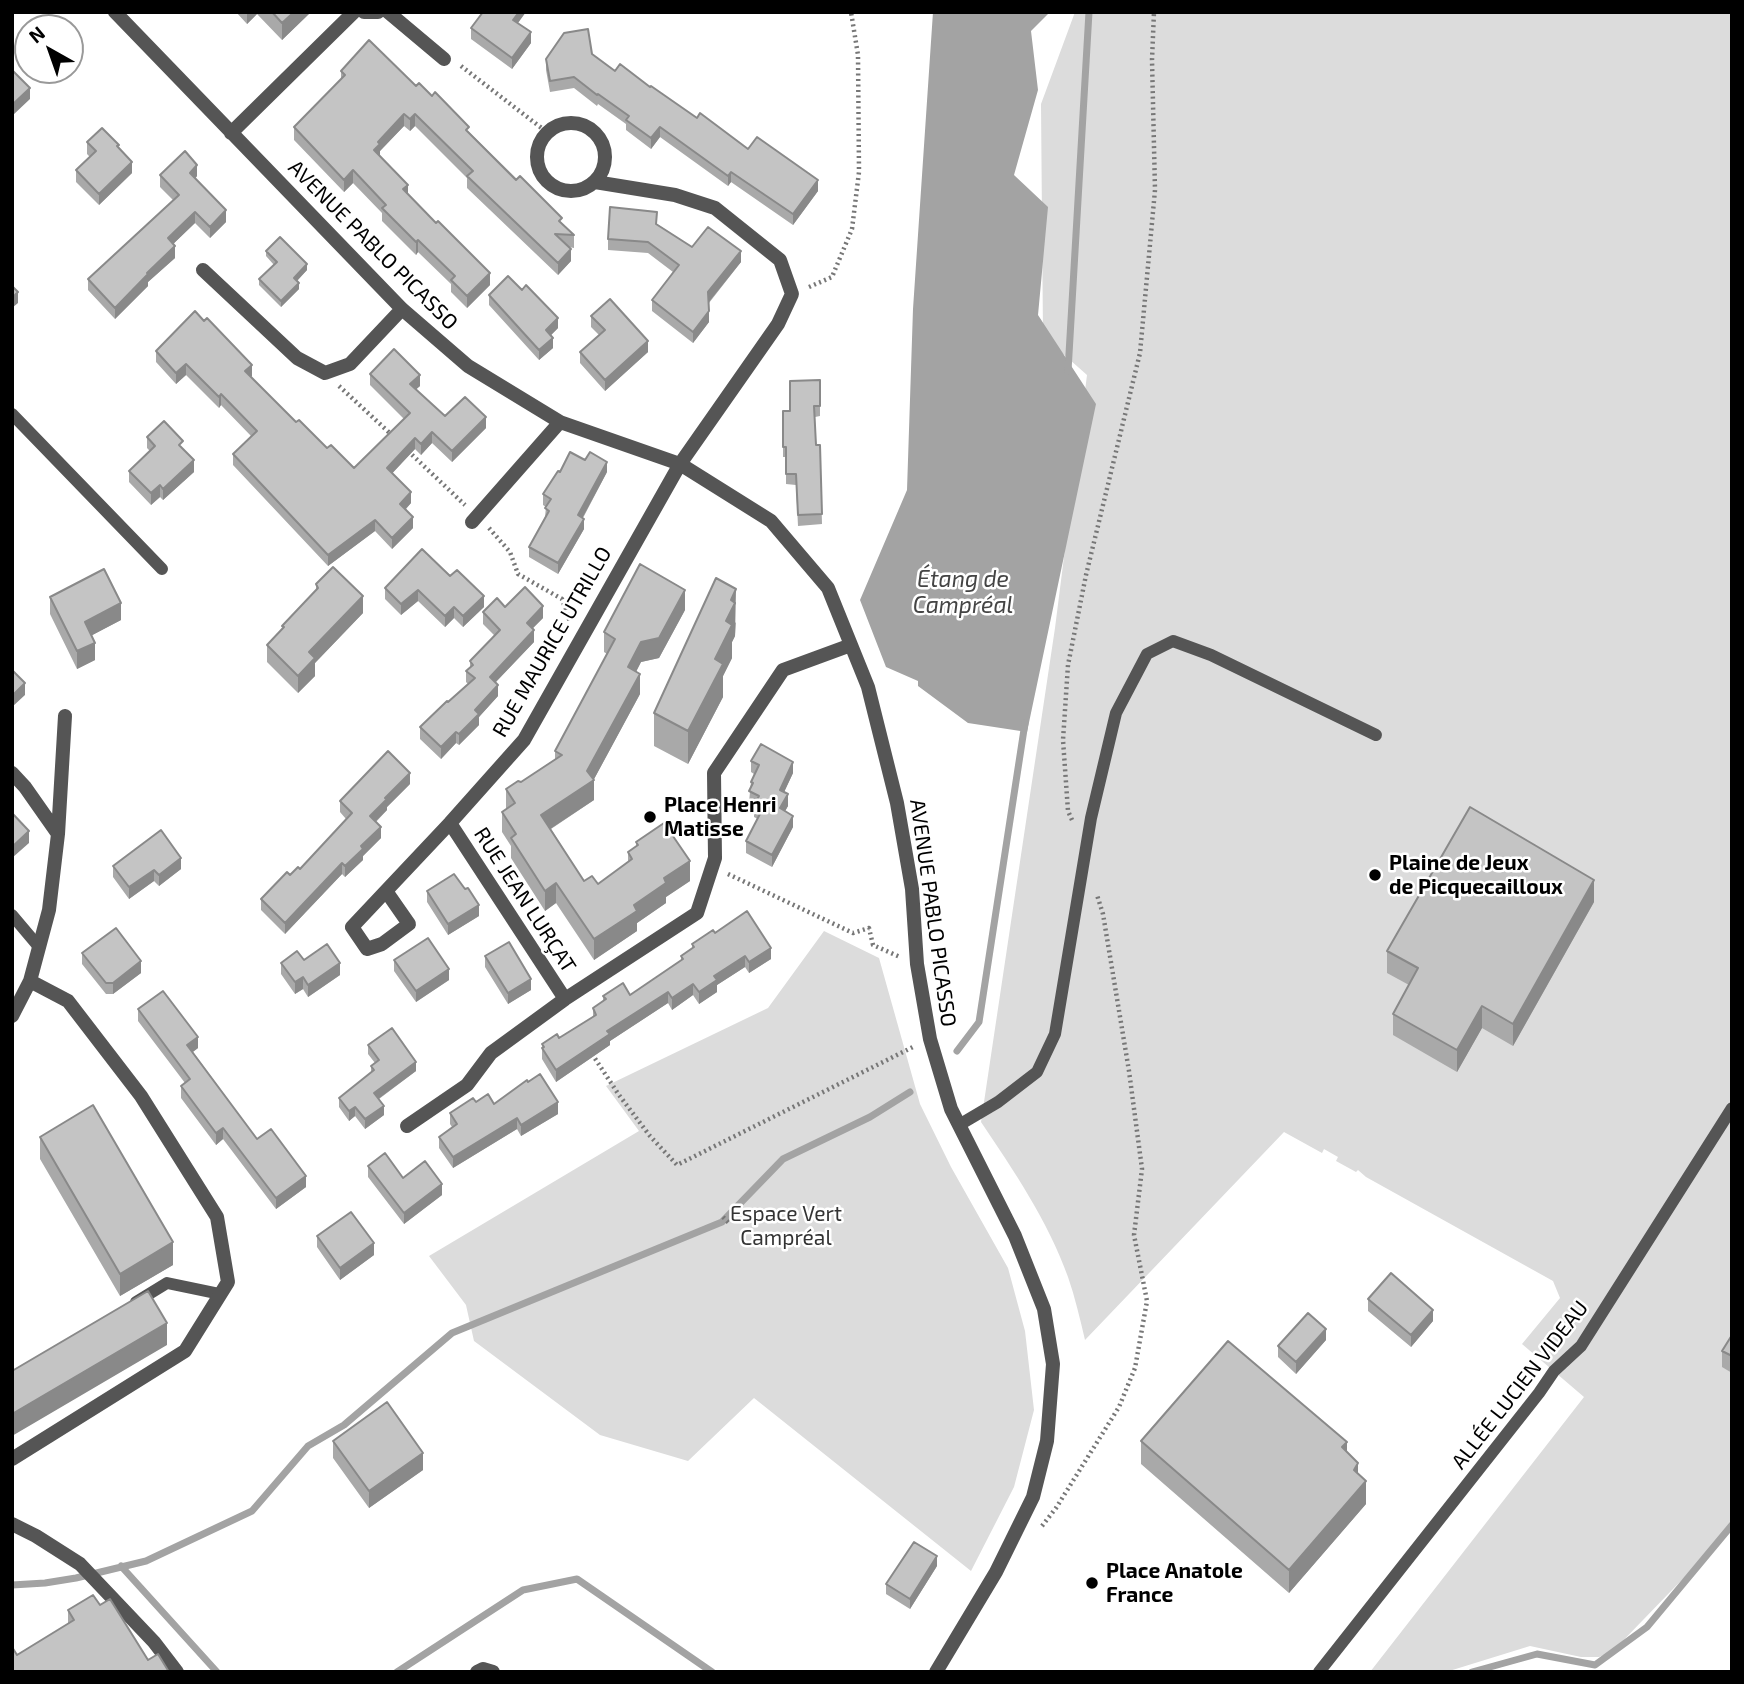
<!DOCTYPE html>
<html>
<head>
<meta charset="utf-8">
<style>
	body { margin:0 }
	#map { position:relative; width:1744px; height:1684px; overflow:hidden; background:#fff; font-family:"Exo 2",sans-serif }
	canvas { display:block }
	.frame { position:absolute; inset:0; border:14px solid #000; pointer-events:none }
	.north { position:absolute; left:14px; top:14px; width:70px; height:70px; box-sizing:border-box; background:#fff; border:2px solid #999; border-radius:50%; rotate:320deg; font-size:19px; font-weight:700; line-height:28px; text-align:center; color:#000 }
	.north::after { content:''; display:block; margin:auto; width:24px; height:32px; background:#000; clip-path:polygon(50% 0,100% 100%,50% 72%,0 100%) }
</style>
</head>
<body>
<div id="map">
<canvas width="1744" height="1684"></canvas>
<div class="frame"></div>
<div class="north">N</div>
</div>
<script>
const ctx = document.querySelector('canvas').getContext('2d');
ctx.lineJoin = 'round';
function paint(path, color) {
  ctx.fillStyle = color;
  ctx.fill(path, 'evenodd');
}
function trace(path, color, width, dash) {
  ctx.strokeStyle = color;
  ctx.lineWidth = width;
  ctx.lineCap = dash ? 'butt' : 'round';
  ctx.setLineDash(dash || []);
  ctx.stroke(path);
}
function drawText(font, color, halo, rows, align = 'center') {
  ctx.font = font + ' "Exo 2",sans-serif';
  ctx.lineWidth = 5;
  ctx.setLineDash([]);
  ctx.textBaseline = 'middle';
  ctx.strokeStyle = halo;
  ctx.fillStyle = color;
  for (const [text, x, y, turn = 0] of rows) {
    ctx.save();
    ctx.translate(x, y);
    ctx.rotate((+turn || 0) * Math.PI / 180);
    ctx.textAlign = isNaN(turn) ? turn : align;
    if (halo) ctx.strokeText(text, 0, 0);
    ctx.fillText(text, 0, 0);
    ctx.restore();
  }
}
const green = new Path2D(`
	M1075,12H1732V1528L1613,1651L1599,1657H1581L1530,1646L1446,1672H1370L1584,1397L1522,1344L1560,1298L1553,1281L1366,1177L1358,1170L1356,1172L1336,1161L1338,1157L1324,1149L1322,1153L1284,1132L1085,1340C1080,1319 1075,1297 1068,1277C1048,1221 1014,1171 981,1122L1055,628L1087,375L1043,336L1041,104Z
	M824,931L879,958L920,1104L951,1167L1008,1268L1025,1331L1034,1410L1014,1487L971,1571L754,1398L688,1461L600,1435L474,1341L466,1305L429,1256L639,1131L606,1086L768,1008Z`);
const water = new Path2D(`
	M933,12H1050L1031,31L1038,90L1014,175L1048,207L1038,315L1096,404L1027,732L968,723L918,686V681L886,667L860,600L907,490L913,309Z`);
const stream = new Path2D(`
	M1068,371L1089,12
	M957,1051L979,1022L1025,723
	M121,1566L217,1672
	M12,1585L45,1583L76,1578L146,1561L252,1511L308,1446L344,1425L452,1333L722,1222L783,1159L870,1117L910,1092
	M397,1672L523,1590L577,1579L712,1672
	M1472,1672L1537,1654L1595,1665L1647,1627L1732,1525`);
const path = new Path2D(`
	M461,66L548,133
	M809,287L832,277L852,229L859,172L858,55L851,12
	M339,386L394,437
	M408,451L465,505
	M489,528L510,552L518,574L562,599L570,622
	M1072,820L1068,811L1063,740L1068,665L1086,575L1140,353L1155,190L1152,60L1154,12
	M728,874L853,933L869,928L873,945L900,957
	M592,1054L619,1095L650,1136L677,1165L913,1047
	M723,1217L729,1223
	M1042,1526L1056,1508L1119,1407L1135,1368L1147,1301L1134,1235L1142,1169L1129,1071L1103,914L1097,895`);
const service = new Path2D(`
	M12,414L162,569
	M12,915L39,947
	M959,1125L998,1102L1037,1072L1055,1034L1091,818L1116,713L1147,654L1173,641L1211,655L1376,735
	M136,1302L167,1283L220,1294
	M1319,1672L1539,1393L1554,1371L1581,1346L1732,1108`);
const minor = new Path2D(`
	M115,12L402,309L468,366L560,422L680,464L771,521L828,588L868,687L897,803L912,889L917,964L930,1039L951,1109L1015,1236L1044,1309L1053,1364L1047,1441L1033,1497L996,1572L936,1672
	M364,12H378
	M388,12L444,59
	M537 157a34 34 0 1 1 68 0a34 34 0 1 1-68 0Z
	M231,133L354,12
	M203,270L297,358L325,373L350,364L402,309
	M472,522L560,422
	M12,773L25,787L58,834
	M450,823L565,999
	M386,891L409,924L382,944L367,949L352,927L450,823L524,740L680,464L778,324L792,294L780,260L715,208L675,195L595,182
	M12,1016L30,981L49,910L58,834L65,716
	M407,1126L467,1085L491,1053L565,999L697,913L715,858L714,773L783,670L851,645
	M12,1459L185,1351L228,1282L217,1217L141,1096L68,1001L30,981
	M12,1524L36,1536L80,1564L154,1642L177,1672
	M477,1672L483,1669L493,1672`);
const wall = new Path2D(`
	M236,12H311L282,40L257,14L247,24Z
	M518,23L531,43L512,69L471,39V28Z
	M592,54L615,71L650,87L697,118L818,191L793,225L731,182L728,186L660,137L651,149L626,130V124L598,104L597,106L574,88L550,92L546,70V59Z
	M341,71L416,86L469,132L574,235V248L569,247L571,261L558,275L467,188V178L415,126L410,131L404,126L380,151V157L408,195L490,285L467,308L451,292V284L418,252L416,255L382,221V213L353,183L344,192L294,140V127L341,80Z
	M87,142L119,149L132,173L99,205L76,182V170L90,157L87,154Z
	M160,175L197,176L195,179L226,222L210,238L195,223L173,244L175,258L148,282V286L115,319L88,290V279L173,200L160,187Z
	M657,224L692,247L741,262L709,303V322L693,343L652,311V300L673,272L648,253L608,250V239Z
	M266,251L307,270L297,281L299,289L281,307L259,285V279L274,265L266,256Z
	M489,295L558,328L551,335L553,348L539,360L489,305Z
	M591,316L648,352L605,391L580,363V352L599,335L591,327Z
	M156,351L252,376L250,377L296,422L327,448L354,468L404,419L370,385V374L420,386L416,389L445,416L486,428L452,462L432,443L421,455L415,449L392,473L411,503L406,509L413,528L392,549L375,531L328,566L233,465V454L251,436L221,405L219,408L186,375L176,384L156,362Z
	M820,380V416L815,417L816,445H820L822,524L798,526L796,485L786,484V457H783V411H790Z
	M147,437L183,449L194,472L163,500L160,497L151,505L129,482V471L150,451L147,448Z
	M607,472L583,518L584,529L558,574L529,557V547L545,517L546,507L543,505V494Z
	M422,549L484,607L463,627L454,618L445,627L418,601L401,615L385,599V588Z
	M316,584L363,613L315,663V676L298,693L267,662V645L282,629V626L316,591Z
	M50,597L121,620L92,635L95,660L77,669L50,614Z
	M505,607L543,618L533,628L534,642L496,682L498,696L479,717V725L459,745L456,743L441,759L420,739V727L468,684L466,682V671L470,667V661L495,636L483,624V612Z
	M685,610L659,658L641,662L636,672L640,694L594,779V800L551,829L584,881L598,884L628,862V852L636,846V842L690,881L666,897V903L637,923V931L594,960L556,903L545,911L511,858V846L502,832V812L506,809V789L521,782L555,759V751L607,654L604,652V632Z
	M736,622L735,636L732,642V658L723,676V697L688,764L654,746V713Z
	M751,761L793,773L784,792L788,806L785,811L793,827L772,867L746,853V841L758,819L754,817V805L749,802L751,782L754,774L751,772Z
	M410,784L387,807V810L376,822L381,838L363,856V860L345,877L342,874L285,934L261,910V899L290,875L300,869L346,819L340,812V801Z
	M113,866L181,869L159,886L154,881L129,899L113,877Z
	M427,891L479,916L448,935L427,902Z
	M1594,902L1513,1046L1482,1028L1457,1072L1393,1035V1014L1409,985L1387,973V951Z
	M715,933L771,959L749,973L745,967L717,985V992L699,1004L693,995L672,1010L668,1003L610,1041V1045L556,1082L542,1059V1044L559,1038L593,1017V1008L603,1001V996L630,995L681,960V956L692,948V944Z
	M82,953L141,973L113,994H106L82,964Z
	M485,956L531,990L508,1004L485,967Z
	M304,960L340,975L308,997L303,989L295,994L281,974V963Z
	M394,960L449,980L416,1002L394,971Z
	M138,1009L198,1048L193,1052L257,1139L306,1187L276,1209L223,1139L216,1145L181,1098V1086L185,1083L138,1021Z
	M368,1045L416,1071L379,1099L384,1115L365,1129L355,1116L349,1121L339,1107V1098L371,1073V1066L375,1063L368,1054Z
	M476,1102L494,1104L558,1114L521,1136L517,1129L453,1168L439,1148V1137L452,1127L450,1124V1113Z
	M40,1137L173,1265L120,1296L40,1159Z
	M368,1166L403,1178L442,1195L404,1224L368,1177Z
	M317,1236L374,1255L340,1280L317,1247Z
	M1368,1299L1433,1321L1411,1347L1368,1311Z
	M1732,1335V1373L1722,1367V1351Z
	M1326,1340L1296,1374L1278,1357V1346Z
	M333,1441L423,1470L369,1508L333,1458Z
	M1141,1441L1347,1452L1358,1473L1366,1504L1289,1593L1141,1464Z
	M937,1566L910,1609L886,1594V1584Z
	M100,1605L148,1660L17,1655L68,1624V1610Z`);
const shadedWall = new Path2D(`
	M247,12H257V14L247,24Z
	M294,12H311L282,40V23Z
	M519,12H526L513,30V20Z
	M531,32V43L512,69V58Z
	M30,88V99L12,116V105Z
	M404,114V126L380,151V156L374,150L378,142Z
	M415,114V126L410,131V119Z
	M660,127V137L651,149V138Z
	M132,162V173L99,205V194Z
	M197,165V176L190,184V173Z
	M353,170V183L344,192V180Z
	M731,172V182L728,186V176Z
	M818,180V191L793,225V214Z
	M408,185V197L403,189Z
	M226,210V222L210,238V227Z
	M195,212V223L168,249V238Z
	M418,240V252L416,255V242Z
	M175,246V258L148,282V286L115,319V308L147,273Z
	M571,249V261L558,275V263Z
	M741,251V262L708,303V292Z
	M307,264V270L294,284V278Z
	M490,273V285L467,308V296Z
	M299,283V289L281,307V301Z
	M18,292V303L12,308V298Z
	M709,311V322L693,343V332Z
	M558,318V328L546,340V330Z
	M553,338V348L539,360V350Z
	M648,341V352L605,391V380Z
	M186,364V375L176,384V373Z
	M252,365V376L245,382V371Z
	M420,375V386L410,395V384Z
	M221,394V405L219,408V397Z
	M486,417V428L452,462V451Z
	M432,432V443L421,455V444Z
	M415,438V449L387,479V468Z
	M194,460V472L163,500V489Z
	M607,462V472L578,526V515Z
	M160,485V497L151,505V493Z
	M411,492V503L400,515V504Z
	M413,517V528L392,549V538Z
	M584,519V529L558,574V563Z
	M375,520V531L328,566V555Z
	M736,589L735,636L732,642V658L723,676V697L688,764V731L715,659L726,621L731,600Z
	M418,590V601L401,615V604Z
	M685,590V610L659,658L641,662L628,687V667L641,642Z
	M363,596V613L315,663V676L298,693V676L309,652Z
	M484,596V607L463,627V616Z
	M121,603V620L85,639V622Z
	M543,606V618L527,634V623Z
	M454,607V618L445,627V616Z
	M534,630V642L490,688V677Z
	M95,643V660L77,669V651Z
	M640,674V694L593,781L594,780V800L541,835V815L587,771Z
	M25,683V695L12,707V696Z
	M498,685V696L479,717V725L459,745V734L475,710Z
	M456,732V743L441,759V747Z
	M793,762V773L780,801V790Z
	M410,773V784L387,807V810L370,827V816L385,798Z
	M788,794V806L780,820V808Z
	M793,816V827L772,867V855Z
	M381,827V838L363,856V860L345,877V866L361,846Z
	M29,831V843L12,858V847Z
	M181,858V869L159,886V875Z
	M690,861V881L666,897V903L637,923V931L594,960V939L664,878Z
	M342,863V874L285,934V923Z
	M154,870V881L129,899V887Z
	M1594,880V902L1513,1046V1024Z
	M556,883V903L545,911V891Z
	M479,905V916L448,935V924Z
	M771,948V959L749,973V962Z
	M745,956V967L717,985V992L699,1004V992L714,976Z
	M141,961V973L113,994V983Z
	M340,963V975L308,997V985Z
	M449,969V980L416,1002V991Z
	M303,977V989L295,994V982Z
	M531,979V990L508,1004V993Z
	M693,984V995L672,1010V998Z
	M668,992V1003L610,1041V1045L556,1082V1070L607,1031Z
	M1482,1006V1028L1457,1072V1050Z
	M198,1037V1048L187,1056V1045Z
	M416,1062V1071L374,1102V1093Z
	M558,1102V1114L521,1136V1125Z
	M384,1106V1115L365,1129V1119Z
	M355,1107V1116L349,1121V1111Z
	M517,1118V1129L453,1168V1157Z
	M223,1128V1139L216,1145V1133Z
	M306,1176V1187L276,1209V1198Z
	M442,1184V1195L404,1224V1213Z
	M173,1242V1265L120,1296V1274Z
	M374,1243V1255L340,1280V1268Z
	M1433,1310V1321L1411,1347V1335Z
	M167,1323V1345L12,1436V1414Z
	M1326,1329V1340L1296,1374V1362Z
	M1347,1442V1464L1342,1447Z
	M423,1453V1470L369,1508V1491Z
	M1358,1463V1485L1354,1470Z
	M1366,1481V1504L1289,1593V1570Z
	M937,1556V1566L910,1609V1599Z`);
const building = new Path2D(`
	M272,12H294L282,23Z
	M483,12H519L513,20L531,32L512,58L471,28Z
	M588,29L592,54L615,71L620,64L650,87L651,86L697,118L700,113L748,149L757,137L818,180L793,214L731,172L728,176L660,127L651,138L626,120L629,116L598,94L597,95L574,77L550,81L546,59L564,33Z
	M369,40L416,86L419,83L432,96L435,92L469,127L466,130L516,180L520,176L562,218L559,221L574,235L555,234L571,249L558,263L467,176L473,171L415,114L410,119L404,114L378,142L380,144L374,150L408,185L403,189L436,223L438,221L490,273L467,296L451,280L455,276L418,240L416,242L382,208L386,205L353,170L344,180L294,127L345,75L341,71Z
	M12,70L30,88L12,105Z
	M102,128L119,145L117,146L132,162L99,194L76,170L96,151L87,142Z
	M185,151L197,165L190,173L226,210L210,227L195,212L168,238L175,246L147,273L148,274L115,308L88,279L179,195L160,175Z
	M610,207L657,212L656,224L692,247L708,227L741,251L708,292L709,311L693,332L652,300L679,265L648,242L608,239Z
	M280,237L307,264L294,278L299,283L281,301L259,279L277,262L266,251Z
	M508,276L522,290L526,285L558,318L546,330L553,338L539,350L489,295Z
	M12,286L18,292L12,298Z
	M610,299L648,341L605,380L580,352L605,330L591,316Z
	M195,311L204,321L207,318L252,365L245,371L296,422L299,420L327,448L331,445L354,468L410,413L370,374L394,349L420,375L410,384L445,416L465,397L486,417L452,451L432,432L421,444L415,438L387,468L411,492L400,504L413,517L392,538L375,520L328,555L233,454L257,431L221,394L219,397L186,364L176,373L156,351Z
	M820,380V406H814L816,445H820L822,514L798,515L796,474H786V447H783V411H790V381Z
	M164,421L183,441L179,445L194,460L163,489L160,485L151,493L129,471L155,446L147,437Z
	M570,452L585,460L590,452L607,462L578,515L584,519L558,563L529,547L549,511L545,508L551,499L543,494L558,471L560,472Z
	M422,549L450,576L457,570L484,596L463,616L454,607L445,616L418,590L401,604L385,588Z
	M640,564L685,590L659,638L641,642L628,667L640,674L587,771L594,780L541,815L584,881L592,876L598,884L632,859L628,852L638,845L636,842L664,823L690,861L664,878L666,883L634,905L637,911L594,939L556,883L545,891L511,838L516,834L502,812L515,803L506,789L518,781L521,782L562,755L555,751L615,639L604,632Z
	M333,567L363,596L309,652L315,658L298,676L267,645L284,627L282,626L318,588L316,584Z
	M104,569L121,603L85,622L95,643L77,651L50,597Z
	M716,578L736,589L731,600L735,603L726,621L732,625L715,659L723,664L688,731L654,713Z
	M525,587L543,606L527,623L534,630L490,677L498,685L475,710L479,714L459,734L456,732L441,747L420,727L447,701L448,702L475,678L466,671L473,665L470,661L500,630L483,612L497,598L505,607Z
	M12,670L25,683L12,696Z
	M761,744L793,762L780,790L788,794L780,808L793,816L772,855L746,841L762,810L754,805L759,796L749,791L753,783L751,782L759,765L751,761Z
	M388,751L410,773L385,798L387,799L370,816L381,827L361,846L363,849L345,866L342,863L285,923L261,899L287,872L290,875L298,867L300,869L352,813L340,801Z
	M1470,807L1594,880L1513,1024L1482,1006L1457,1050L1393,1014L1418,968L1387,951Z
	M12,813L29,831L12,847Z
	M161,830L181,858L159,875L154,870L129,887L113,866Z
	M454,874L465,889L468,888L479,905L448,924L427,891Z
	M747,911L771,948L749,962L745,956L714,976L717,980L699,992L693,984L672,998L668,992L607,1031L610,1034L556,1070L542,1048L544,1047L542,1044L557,1034L559,1038L596,1015L593,1008L606,999L603,996L623,983L630,995L683,959L681,956L694,947L692,944L713,930L715,933Z
	M116,928L141,961L113,983H106L82,953Z
	M428,938L449,969L416,991L394,960Z
	M509,942L531,979L508,993L485,956Z
	M327,944L340,963L308,985L303,977L295,982L281,963L297,951L304,960Z
	M163,991L198,1037L187,1045L257,1139L271,1129L306,1176L276,1198L223,1128L216,1133L181,1086L190,1079L138,1009Z
	M392,1028L416,1062L374,1093L384,1106L365,1119L355,1107L349,1111L339,1098L374,1070L371,1066L379,1060L368,1045Z
	M540,1074L558,1102L521,1125L517,1118L453,1157L439,1137L457,1124L450,1113L473,1098L476,1102L488,1094L494,1104L527,1080L528,1082Z
	M93,1105L173,1242L120,1274L40,1137Z
	M385,1153L403,1178L425,1161L442,1184L404,1213L368,1166Z
	M351,1212L374,1243L340,1268L317,1236Z
	M1391,1273L1433,1310L1411,1335L1368,1299Z
	M148,1291L167,1323L12,1414V1371Z
	M1308,1313L1326,1329L1296,1362L1278,1346Z
	M1732,1335V1356L1722,1351Z
	M1228,1341L1347,1442L1342,1447L1358,1463L1354,1470L1366,1481L1289,1570L1141,1441Z
	M387,1402L423,1453L369,1491L333,1441Z
	M914,1542L937,1556L910,1599L886,1584Z
	M93,1595L100,1605L110,1599L148,1660L158,1654L169,1672H12V1647L17,1655L74,1620L68,1610Z`);
const markers = [
	[650,817,7,"#000"],
	[1375,875,7,"#000"],
	[1092,1583,7,"#000"]
];
const streetNames = [
	["AVENUE PABLO PICASSO",373,245,45],
	["RUE MAURICE UTRILLO",552,642,-60],
	["RUE JEAN LURÇAT",525,900,57],
	["AVENUE PABLO PICASSO",933,913,82],
	["ALLÉE LUCIEN VIDEAU",1520,1385,-52]
];
const poiNames = [
	["Place Henri",664,805],
	["Matisse",664,829],
	["Plaine de Jeux",1389,863],
	["de Picquecailloux",1389,887],
	["Place Anatole",1106,1571],
	["France",1106,1595]
];
const parkNames = [
	["Espace Vert",786,1214],
	["Campréal",786,1238]
];
const waterNames = [
	["Étang de",963,579],
	["Campréal",963,605]
];
paint(green, '#dcdcdc');
paint(water, '#a3a3a3');
trace(stream, '#a3a3a3', 7);
trace(path, '#777', 4.5, [2, 3.5]);
trace(service, '#555', 12);
trace(minor, '#555', 14);
paint(wall, '#a9a9a9');
paint(shadedWall, '#898989');
paint(building, '#c4c4c4');
trace(building, '#898989', 2);
for (const [x, y, r, color] of markers) {
  const dot = new Path2D();
  dot.arc(x, y, r, 0, 2 * Math.PI);
  ctx.fillStyle = color;
  ctx.fill(dot);
  trace(dot, '#fff', 2.5);
}
drawText('21px', '#000', '#fff', streetNames);
drawText('bold 21px', '#000', '#fff', poiNames, 'left');
drawText('21px', '#333', '#fff', parkNames);
drawText('italic 23px', '#444', '#fff', waterNames);
</script>
</body>
</html>
